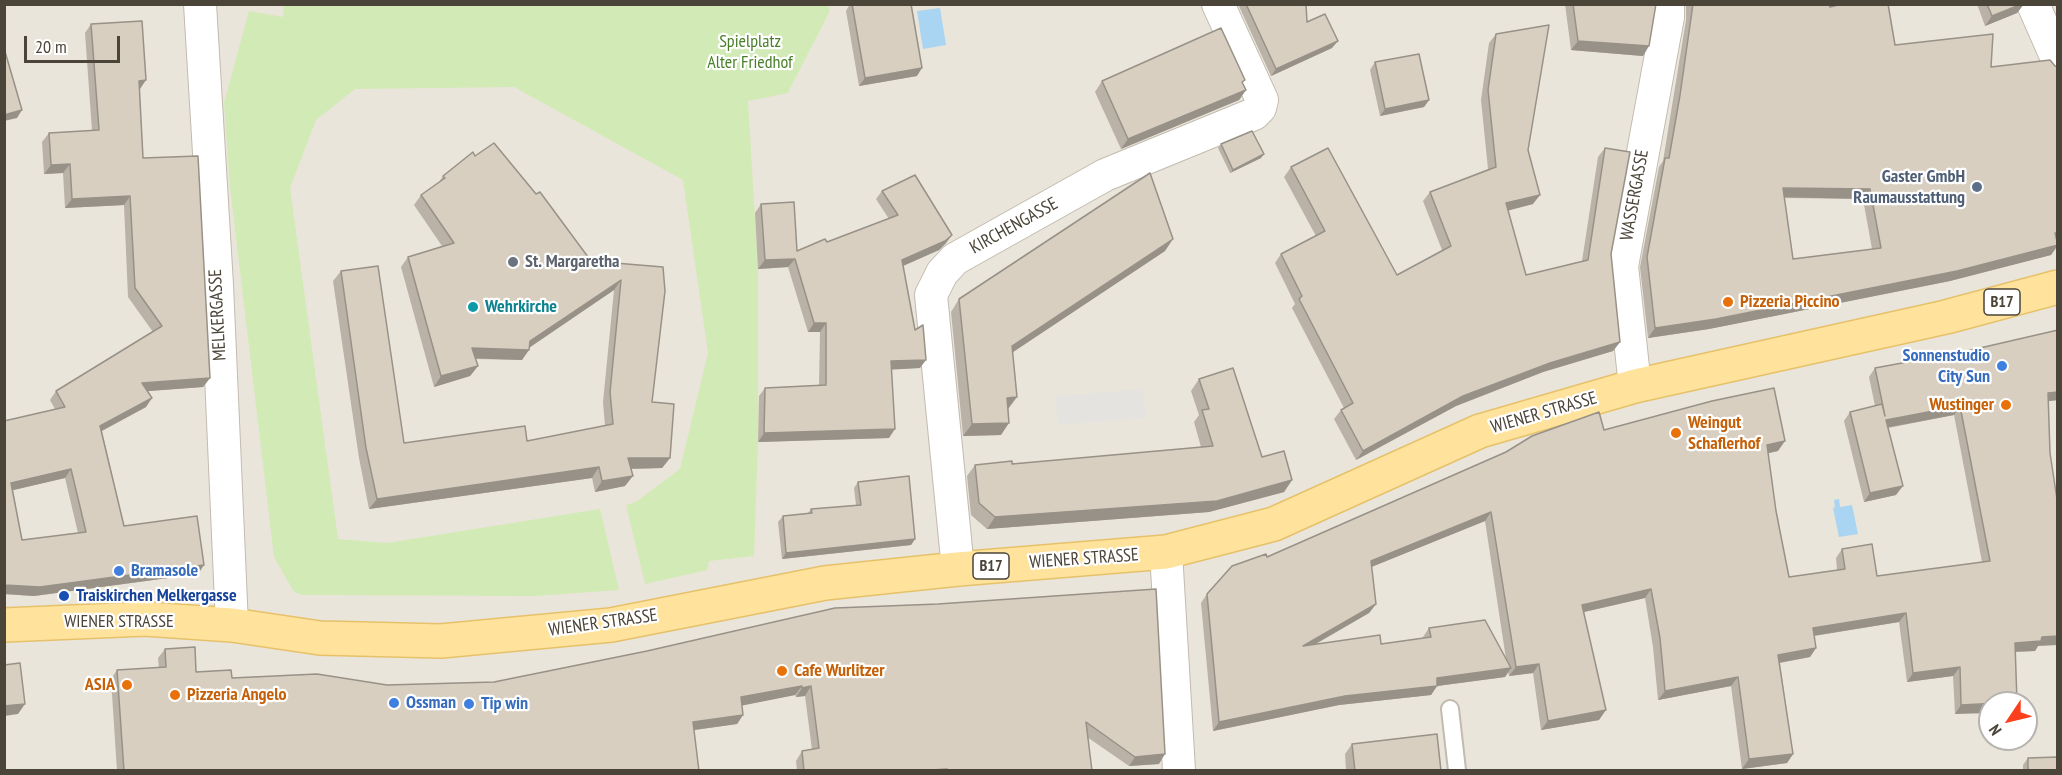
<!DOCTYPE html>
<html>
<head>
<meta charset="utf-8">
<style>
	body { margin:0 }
	#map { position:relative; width:2062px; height:775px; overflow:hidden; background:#f6f3ec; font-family:"PT Sans Narrow",sans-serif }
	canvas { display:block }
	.frame { position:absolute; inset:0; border:6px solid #4b4439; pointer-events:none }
	.north { position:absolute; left:1978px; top:691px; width:60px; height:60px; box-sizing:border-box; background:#fff; border:2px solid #b7b4b0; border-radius:50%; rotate:235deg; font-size:16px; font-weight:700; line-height:24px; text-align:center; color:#4b4439 }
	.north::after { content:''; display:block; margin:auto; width:21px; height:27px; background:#fc3f1d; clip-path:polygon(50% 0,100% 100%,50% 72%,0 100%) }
	.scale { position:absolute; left:24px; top:36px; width:96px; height:27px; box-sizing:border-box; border:3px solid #4b4439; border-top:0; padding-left:8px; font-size:18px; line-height:21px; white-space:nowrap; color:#4b4439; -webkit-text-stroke:4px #fff; paint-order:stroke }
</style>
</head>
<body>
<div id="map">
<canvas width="2062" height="775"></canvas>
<div class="frame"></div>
<div class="north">N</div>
<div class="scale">20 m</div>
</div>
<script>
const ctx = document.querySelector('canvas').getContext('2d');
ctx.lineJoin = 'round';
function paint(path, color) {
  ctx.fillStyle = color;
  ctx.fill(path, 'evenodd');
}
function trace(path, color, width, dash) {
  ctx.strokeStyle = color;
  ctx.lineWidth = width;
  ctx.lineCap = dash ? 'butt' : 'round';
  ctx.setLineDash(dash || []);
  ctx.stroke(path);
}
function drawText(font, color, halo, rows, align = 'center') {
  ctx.font = font + ' "PT Sans Narrow",sans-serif';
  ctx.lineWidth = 4.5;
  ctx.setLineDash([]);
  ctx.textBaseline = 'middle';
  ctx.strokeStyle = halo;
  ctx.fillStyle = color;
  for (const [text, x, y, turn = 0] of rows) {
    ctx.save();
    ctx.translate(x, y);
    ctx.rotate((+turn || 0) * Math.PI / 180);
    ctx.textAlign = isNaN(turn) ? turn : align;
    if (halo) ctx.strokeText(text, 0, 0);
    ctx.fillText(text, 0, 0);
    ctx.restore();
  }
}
const residential = new Path2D(`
	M284,4V17L788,93L830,11L828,5H2057V770H5V5ZM1990,703H2026V739H1990Z`);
const green = new Path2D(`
	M284,5H828L830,11L788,93L748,101L758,269V442L754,556L709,561L707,570L703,571L645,584L626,505L636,502L680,469L708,353L683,180L514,87L355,89L316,120L290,188L338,539L387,543L600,509L619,590L536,596L303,595L294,592L274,557L230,187L224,103L249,11L283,17Z`);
const parking = new Path2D(`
	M1143,389L1146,418L1058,425L1055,396Z`);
const water = new Path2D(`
	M940,8L946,45L923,49L917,11Z
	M1839,499L1840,507L1852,505L1858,534L1839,537L1833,508L1835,507L1834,500Z`);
const lane = new Path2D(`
	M1450,709L1457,770`);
const street = new Path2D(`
	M200,4L217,285L232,625
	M2033,4L2058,61
	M1635,386L1622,266L1668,17V4
	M1166,552L1179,770
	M958,569L931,295L942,273L955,259L1105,175L1254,114L1260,108L1262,100L1218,4`);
const primary = new Path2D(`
	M4,625L145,619L232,625L320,638L441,641L611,625L825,583L958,569L1166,552L1274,524L1480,431L1635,386L1946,317L2058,287`);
const wall = new Path2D(`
	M850,4H911L917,76L859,86L846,11Z
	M1238,4H1306L1307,22L1332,48L1271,76Z
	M1565,4H1656L1643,56L1571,50Z
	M1686,4H1829L1830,7L1895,45L1991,67L2055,66L2058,67V245L2051,255L1950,281L1709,329L1648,338L1640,267L1659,167L1663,161L1686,20ZM1784,198L1863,199L1872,249L1793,259Z
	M1977,4H2024L2017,13L1985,26Z
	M91,24L140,89H139L143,158L210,378L203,387L147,391L146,407L102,431L124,526L198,574L34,596L4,594V421L55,409L50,400L56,391L153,332L128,297L124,205L65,208L63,173L44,174L42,142L49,133L92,131L85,33ZM65,478L78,533L22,540L13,490Z
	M1496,34L1528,150L1533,204L1508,210L1526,275L1582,261L1598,157L1605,148L1611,254L1620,342L1613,351L1543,372L1456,406L1356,460L1334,419L1341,410L1344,408L1292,308L1295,304L1275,263L1281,254L1316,236L1284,177L1291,167L1397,275L1442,250L1423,201L1430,192L1488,169L1481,100L1489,43Z
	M1375,62L1429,100L1424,107L1380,116L1370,70Z
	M1102,81L1243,84L1246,90L1239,100L1121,149L1095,92Z
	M1221,144L1261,158L1230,173L1218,148Z
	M475,156L591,261L663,267L652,402L670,458L662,468L631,469L625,486L595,492L592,478L369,509L359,458L333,281L341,271L404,443L527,441L605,426L603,402L614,290L529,347L522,360L476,359L478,366L470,376L434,387L401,267L408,257L442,246L414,205L421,195L439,182L443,176Z
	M882,191L946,243L939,250L903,266L920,368L891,369L889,438L758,442L759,396L765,388L819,385L820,332H808L788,267L758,269L755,213L761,204L797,251L827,242L889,219L876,199Z
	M1165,251L1013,352L1008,409L1001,435L963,436L951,312L959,299Z
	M2058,330V400L2048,401L2038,646L2035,651L2015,652L2017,703H1990L1955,714L1953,676L1907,682L1899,622L1814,636L1816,648L1810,657L1780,663L1793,754L1787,763L1742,769L1731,686L1658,700L1653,647L1645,598L1584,612L1599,720L1541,730L1533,673L1509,676L1508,672L1505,677L1437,686L1431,695L1339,705L1213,731L1201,603L1207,594L1267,557L1604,430L1778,451L1768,453L1776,511L1789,577L1837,570L1836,558L1842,549L1877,576L1982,562L1954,415L1888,428L1896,495L1864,502L1844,421L1850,412L1875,406L1869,377L1875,368L1967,351ZM1485,521L1506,659L1429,628L1423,637V638L1381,644H1316L1369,613L1376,604L1371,567Z
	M1199,379L1262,457L1292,480L1284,492L1209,512L987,529L971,515L967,476L975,465L1012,464L1201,447L1194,422L1199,415L1191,391Z
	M858,482L915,539L911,545L782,559L778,522L783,516L808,513L811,509L856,505L854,488Z
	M938,604L1159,764L1129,766L1087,737L1092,771H797L796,761L802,751L812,750L805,696L796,697L795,695L742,705L743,715L737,724L694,730L699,771H117L111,679L117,670L159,668L158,658L165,649L196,672L232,678L387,685L494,682Z
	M1352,744L1441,771H1346L1345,754Z
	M2028,758L2058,771H2023V765Z`);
const shadedWall = new Path2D(`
	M2022,4H2024L2017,13L1985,26L1992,16Z
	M1338,41L1332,48L1271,76L1276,69Z
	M1578,41L1649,46L1643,56L1571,50Z
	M922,68L917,76L859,86L865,78Z
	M146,80L140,89L132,90L139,81Z
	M1246,90L1239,100L1121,149L1128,139Z
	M1429,100L1424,107L1380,116L1385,109Z
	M22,110L17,118L4,121V115Z
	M1264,154L1261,158L1230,173L1233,170Z
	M70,164L63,173L44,174L51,165Z
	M1783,188L1870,189L1863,199L1776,197Z
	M1540,195L1533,204L1499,213L1506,203Z
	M130,196L124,205L65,208L72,199Z
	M952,235L946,243L939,250L896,269L902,260Z
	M1173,239L1165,251L1004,358L1012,346Z
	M2058,245L2051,255L1950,281L1709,329L1648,338L1655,328Z
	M795,259L788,267L758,269L765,260Z
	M621,280L614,290L526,350H529L522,360L465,358L472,348L530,341Z
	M814,323H826L820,332H808Z
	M1620,342L1613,351L1543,372L1456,406L1356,460L1363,451L1463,396L1550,363Z
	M926,360L920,368L885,370L891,361Z
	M478,366L470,376L434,387L441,376Z
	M210,378L203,387L136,392L142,383Z
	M2058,392V400L2041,402L2048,393Z
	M1017,397L1008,409L1007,398Z
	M152,398L146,407L94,435L100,426Z
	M1960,406L1954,415L1879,429L1886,420Z
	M1009,423L1001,435L963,436L972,424Z
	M895,429L889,438L758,442L764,433Z
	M1785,441L1778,451L1760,455L1767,445Z
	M628,458H670L662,468L621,469Z
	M599,467L592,478L369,509L377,499Z
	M71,469L65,478L5,492L11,483Z
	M633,476L625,486L595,492L602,481Z
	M1292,480L1284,492L1209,512L987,529L995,517Z
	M1903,486L1896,495L1864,502L1870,493Z
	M1491,512L1485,521L1364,570L1371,561Z
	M915,539L911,545L782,559L786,553Z
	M204,565L198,574L34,596L4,594V585Z
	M1651,589L1645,598L1575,614L1582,605Z
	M1376,604L1369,613L1296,655L1303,646Z
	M1906,613L1899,622L1806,637L1813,628Z
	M2058,636V645L2038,646L2035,651L2008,652L2015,643L2042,637Z
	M1816,648L1810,657L1772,664L1778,655Z
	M1539,664L1533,673L1509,676L1516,667Z
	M1960,667L1953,676L1907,682L1913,673Z
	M1511,668L1505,677L1437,686L1431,695L1339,705L1213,731L1219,722L1437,678Z
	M1738,677L1731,686L1658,700L1665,691Z
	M802,686L795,695L735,707L741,697Z
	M811,686L805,696L796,697L802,688Z
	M25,704L18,714L4,716V706Z
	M1990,704V713L1955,714L1961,705Z
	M1606,710L1599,720L1541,730L1548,721Z
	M743,715L737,724L687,731L693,722Z
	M1165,754L1159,764L1129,766L1135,757Z
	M1793,754L1787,763L1742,769L1749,759Z
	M947,769L946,771H916Z`);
const building = new Path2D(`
	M852,4H911L922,68L865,78Z
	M1246,4H1306L1307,22L1325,14L1338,41L1276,69Z
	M1573,4H1656L1649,46L1578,41Z
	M1693,4H1829L1830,7L1842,4H1888L1895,45L1993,34L1991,67L2050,60L2055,66L2058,67V233H2055L2058,245L1957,271L1716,319L1655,328L1647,257L1665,158H1669L1680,95ZM1783,188L1870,189L1881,248L1793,259Z
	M1987,4H2022L1992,16Z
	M142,21L146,80L139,81L143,158L198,156L210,378L142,383L152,398L100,426L124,526L197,516L204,565L40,587L4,585V421L65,407L56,391L162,326L135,288L130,196L72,199L70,164L51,165L49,133L99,130L91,24ZM71,469L86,532L22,540L11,483Z
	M1549,25L1528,150L1540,195L1506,203L1526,275L1588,260L1605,148L1630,152L1611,254L1620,342L1550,363L1463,396L1363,451L1341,410L1353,403L1299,299L1302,296L1281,254L1325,231L1291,167L1328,148L1397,275L1451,246L1430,192L1496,167L1488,90L1496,34Z
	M1221,28L1245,80L1242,82L1246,90L1128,139L1102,81Z
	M4,48L22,110L4,115Z
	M1419,54L1429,100L1385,109L1375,62Z
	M1252,131L1264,154L1233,170L1221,144Z
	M494,143L536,194L540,192L591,261L663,267L665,291L652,402L674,404L670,458H628L633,476L602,481L599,467L377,499L366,448L341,271L378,266L404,443L525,426L527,441L613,424L610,392L621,280L530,341L529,350L472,348L478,366L441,376L408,257L454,243L421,195L445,178L443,176L473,152L475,156Z
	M1150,173L1173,239L1012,346L1017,397L1007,398L1009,423L972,424L959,299Z
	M915,175L952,235L945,241L902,260L915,330L923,325L926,360L891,361L895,429L764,433L765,388L826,385V323H814L795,259L765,260L761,204L794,202L797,251L825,239L827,242L898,215L882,191Z
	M2058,330V392L2048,393L2050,453L2058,506V636L2042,637L2041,641L2015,643L2017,702L1961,705L1960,667L1913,673L1906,613L1813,628L1816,648L1778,655L1793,754L1749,759L1738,677L1665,691L1660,638L1651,589L1582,605L1606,710L1548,721L1539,664L1516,667L1491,512L1371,561L1376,604L1303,646L1380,635L1381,644L1431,637L1429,628L1485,620L1511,668L1437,678V686L1345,696L1219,722L1207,594L1232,566L1266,554L1267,557L1506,452L1532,436L1599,412L1604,430L1712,401L1774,388L1785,441L1767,445L1776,511L1789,577L1845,569L1842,549L1872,544L1877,576L1990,561L1960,406L1886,420L1903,486L1870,493L1850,412L1882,404L1885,416L1875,368L1967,351Z
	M1233,368L1262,457L1284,451L1292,480L1217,501L995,517L979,503L975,465L1012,461V464L1213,446L1202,410L1209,409L1199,379Z
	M909,476L915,539L786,553L783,516L812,513L811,509L861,505L858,482Z
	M1156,589L1165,754L1135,757L1086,722L1092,771H947V769L916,771H804L802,751L819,748L811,686L802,688V686L741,697L743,715L693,722L699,771H124L117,670L166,667L165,649L195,647L196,672L231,670L232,678L317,674L387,685L494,682L647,651L835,608L938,604Z
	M20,663L25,704L4,706V665Z
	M1437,734L1441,771H1355L1352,744Z
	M2058,757V771H2028V758Z`);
const markers = [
	[1977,187,6,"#5c6f8a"],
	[513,262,6,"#6b7280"],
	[1728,302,6,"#e8710a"],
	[473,307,6,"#0f9aa8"],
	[2002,366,6,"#3f7fe0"],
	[2006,405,6,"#e8710a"],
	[1676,433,6,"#e8710a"],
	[119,571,6,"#3f7fe0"],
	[64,596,6,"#1a4fb4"],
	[782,671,6,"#e8710a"],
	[127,685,6,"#e8710a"],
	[175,695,6,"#e8710a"],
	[394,703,6,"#3f7fe0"],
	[469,704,6,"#3f7fe0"]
];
const shields = [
	[2002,302,36],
	[991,566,36]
];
const shieldNames = [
	["B17",2002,302],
	["B17",991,566]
];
const parkNames = [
	["Spielplatz",750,42],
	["Alter Friedhof",750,63]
];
const serviceNames = [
	["Gaster GmbH",1965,177],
	["Raumausstattung",1965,198]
];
const streetNames = [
	["WASSERGASSE",1635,195,-80],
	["KIRCHENGASSE",1014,226,-29],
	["MELKERGASSE",218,315,-93],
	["WIENER STRASSE",1544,413,-16],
	["WIENER STRASSE",1084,559,-4],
	["WIENER STRASSE",119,622],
	["WIENER STRASSE",603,623,-8]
];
const worshipNames = [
	["St. Margaretha",525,262]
];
const foodNames = [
	["Pizzeria Piccino",1740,302],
	["Wustinger",1994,405,"right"],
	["Weingut",1688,423],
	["Schaflerhof",1688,444],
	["Cafe Wurlitzer",794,671],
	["ASIA",115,685,"right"],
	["Pizzeria Angelo",187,695]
];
const cultureNames = [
	["Wehrkirche",485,307]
];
const shopNames = [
	["Sonnenstudio",1990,356,"right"],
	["City Sun",1990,377,"right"],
	["Bramasole",131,571],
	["Ossman",406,703],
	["Tip win",481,704]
];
const transitNames = [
	["Traiskirchen Melkergasse",76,596]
];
paint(residential, '#eae5da');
paint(green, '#d2eab5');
paint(parking, '#e5e3e0');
paint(water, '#a9d4f2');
trace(lane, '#c2bbae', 20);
trace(street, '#c2bbae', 34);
trace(primary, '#e6c16a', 36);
trace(lane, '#fff', 16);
trace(street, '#fff', 32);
trace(primary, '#ffe39c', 33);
paint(wall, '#bab2a6');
paint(shadedWall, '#979187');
paint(building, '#d8cfc1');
trace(building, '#979187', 1.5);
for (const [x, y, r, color] of markers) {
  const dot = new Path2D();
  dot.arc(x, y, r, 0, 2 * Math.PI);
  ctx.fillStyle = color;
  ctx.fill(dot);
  trace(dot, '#fff', 2);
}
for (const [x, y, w] of shields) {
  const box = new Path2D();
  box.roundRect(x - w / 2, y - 13, w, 26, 4.5);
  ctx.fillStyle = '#fff';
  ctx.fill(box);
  trace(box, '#4b4439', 1.5);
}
drawText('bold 16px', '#4b4439', null, shieldNames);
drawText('18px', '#4a7f2a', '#fff', parkNames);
drawText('bold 18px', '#4e5e75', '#fff', serviceNames, 'right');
drawText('18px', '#4b4439', '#fff', streetNames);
drawText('bold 18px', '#5b616d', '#fff', worshipNames, 'left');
drawText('bold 18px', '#c56008', '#fff', foodNames, 'left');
drawText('bold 18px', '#0d838f', '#fff', cultureNames, 'left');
drawText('bold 18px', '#366cbe', '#fff', shopNames, 'left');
drawText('bold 18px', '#164399', '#fff', transitNames, 'left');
</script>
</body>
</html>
